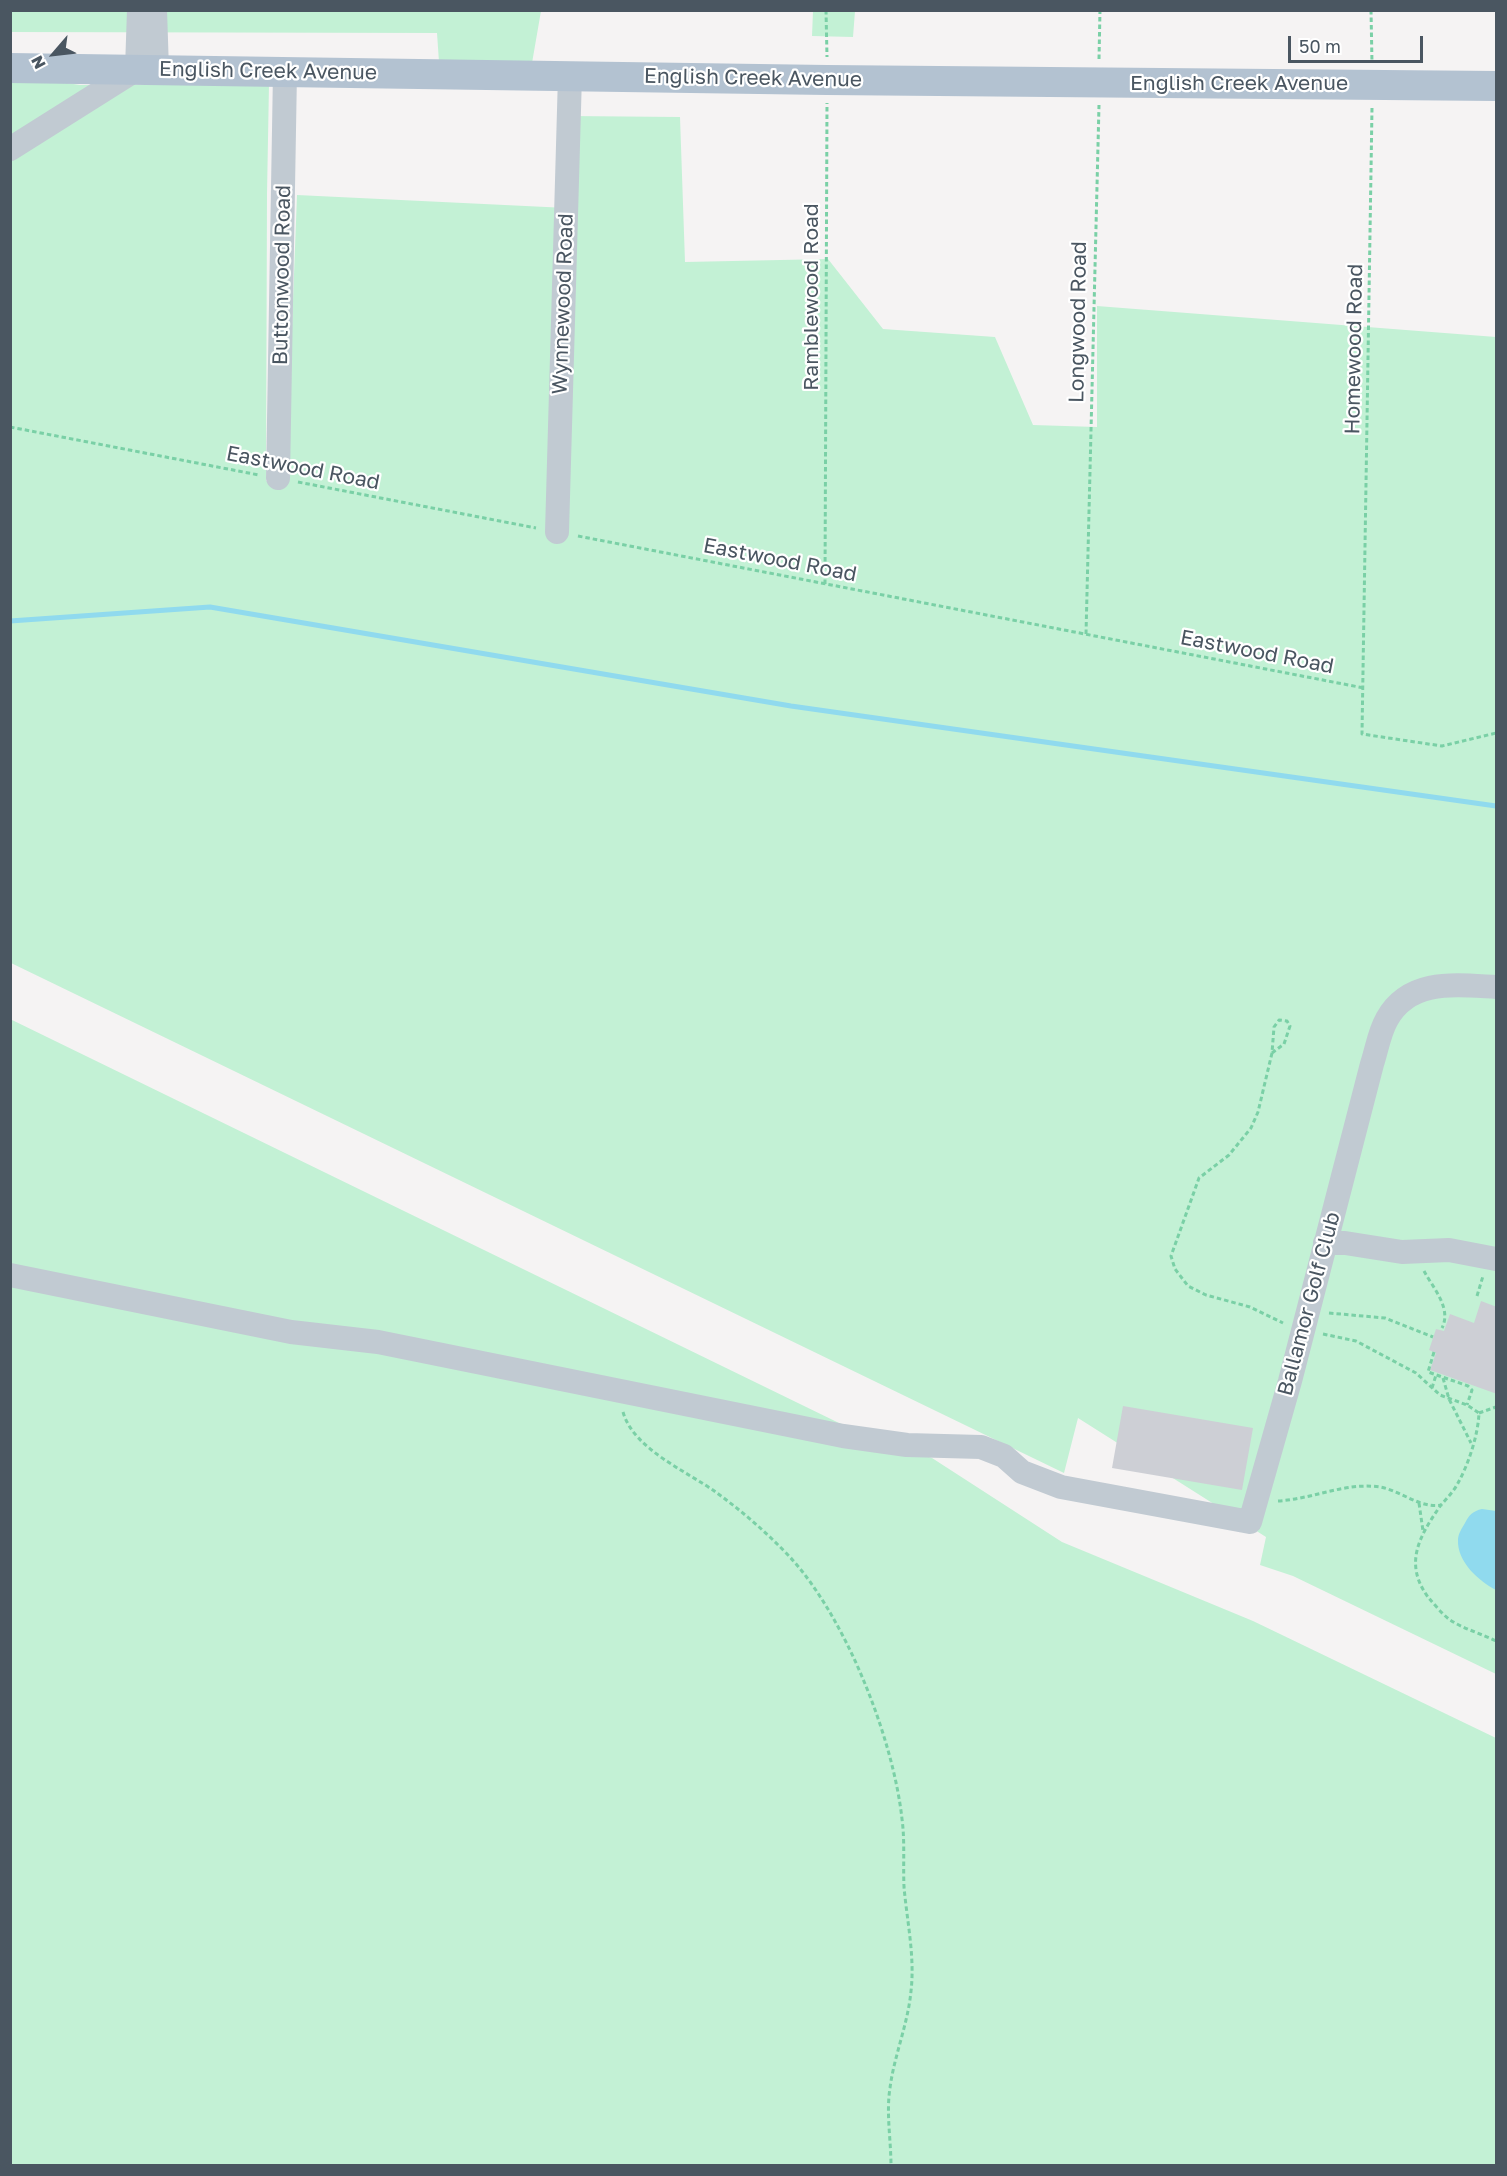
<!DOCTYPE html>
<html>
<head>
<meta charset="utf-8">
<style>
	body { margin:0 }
	#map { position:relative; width:1507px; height:2176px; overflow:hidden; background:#f5f3f3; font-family:"Golos Text",sans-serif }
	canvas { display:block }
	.frame { position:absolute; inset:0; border:12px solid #4a5661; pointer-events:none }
	.north { position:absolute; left:24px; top:24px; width:60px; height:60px; -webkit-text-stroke:4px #fff; paint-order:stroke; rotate:242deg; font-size:16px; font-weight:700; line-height:24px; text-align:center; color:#4a5661 }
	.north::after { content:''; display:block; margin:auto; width:21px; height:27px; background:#4a5661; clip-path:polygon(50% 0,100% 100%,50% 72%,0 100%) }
	.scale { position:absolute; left:1288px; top:36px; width:135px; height:27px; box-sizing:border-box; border:3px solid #4a5661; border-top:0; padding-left:8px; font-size:18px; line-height:21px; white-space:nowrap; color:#4a5661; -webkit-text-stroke:4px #fff; paint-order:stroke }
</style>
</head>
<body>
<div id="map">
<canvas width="1507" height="2176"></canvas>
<div class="frame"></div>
<div class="north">N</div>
<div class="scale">50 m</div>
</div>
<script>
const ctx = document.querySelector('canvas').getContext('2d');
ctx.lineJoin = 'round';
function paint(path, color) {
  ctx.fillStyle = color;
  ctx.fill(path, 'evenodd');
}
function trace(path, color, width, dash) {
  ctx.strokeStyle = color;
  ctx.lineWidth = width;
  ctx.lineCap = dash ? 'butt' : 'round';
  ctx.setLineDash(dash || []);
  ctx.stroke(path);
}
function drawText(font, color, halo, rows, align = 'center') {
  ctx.font = font + ' "Golos Text",sans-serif';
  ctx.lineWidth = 4.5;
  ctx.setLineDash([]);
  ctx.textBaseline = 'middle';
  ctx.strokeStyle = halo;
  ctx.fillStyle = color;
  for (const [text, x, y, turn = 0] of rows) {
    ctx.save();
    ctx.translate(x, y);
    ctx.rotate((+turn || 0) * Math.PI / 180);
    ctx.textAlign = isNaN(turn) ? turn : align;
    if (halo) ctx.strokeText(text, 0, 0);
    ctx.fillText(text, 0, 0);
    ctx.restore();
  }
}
const green = new Path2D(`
	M11,10L541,11L532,63L439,62L437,33L11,32Z
	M813,11H855L853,37L812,36Z
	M10,81H53L80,85L269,84L267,194L266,481L286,486L297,195L567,208L569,116L680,117L685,262L828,259L883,329L995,337L1033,425L1097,427V306L1496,337V1674L1293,1576L1260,1565L1266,1537L1078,1418L1064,1473L11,963Z
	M10,1019L839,1423L932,1458L1062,1542L1253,1621L1496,1738V2165H11Z`);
const water = new Path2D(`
	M1482,1509L1496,1511V1590C1479,1581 1457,1562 1458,1540C1458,1534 1462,1528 1465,1523C1469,1515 1473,1511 1482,1509Z`);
const stream = new Path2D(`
	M10,621L210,607L791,706L1496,806`);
const building = new Path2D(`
	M1481,1301L1497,1307V1394L1430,1370L1436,1353L1429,1350L1436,1329L1444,1331L1450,1314L1474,1323Z
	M1123,1406L1253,1428L1242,1490L1112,1468Z`);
const path = new Path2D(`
	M826,10L827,57
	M1371,10L1372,63
	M1099,59L1100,10
	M1372,108L1362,734L1442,746L1496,733
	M10,427L259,475
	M298,482L536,528
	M578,536L1364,688
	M825,584L827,103
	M1086,634L1099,105
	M1272,1053L1284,1044L1290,1026L1287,1021L1279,1020L1274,1027L1272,1053L1258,1112L1251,1128L1229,1155L1199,1178L1171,1256L1175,1269L1188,1286L1206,1295L1250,1307L1283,1323
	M1424,1271C1433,1288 1452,1308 1442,1328
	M1477,1296L1483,1276
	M1329,1313L1385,1318L1433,1337
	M1323,1334L1356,1341L1416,1373L1440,1395L1467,1405L1479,1413C1478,1435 1469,1463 1458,1483C1454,1491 1447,1498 1441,1505C1420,1535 1403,1563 1428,1597C1434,1604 1442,1614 1450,1620C1464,1629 1482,1634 1496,1641
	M1434,1352L1428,1372L1468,1386L1472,1390L1467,1405
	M1443,1378L1449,1399L1471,1443
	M1432,1388L1436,1375
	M623,1412C634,1450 687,1471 717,1493C743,1512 766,1532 789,1556C845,1616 893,1737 902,1819C905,1841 903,1864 904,1887C907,1921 915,1957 911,1991C908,2024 894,2056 890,2088C886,2113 891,2140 891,2166
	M1479,1413L1496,1407
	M1278,1501C1313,1499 1345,1482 1380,1487C1402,1491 1420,1509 1442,1505
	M1419,1503L1423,1531`);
const minor = new Path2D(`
	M155,10L157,70
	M10,149L137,69L139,10
	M278,478L285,72
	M557,532L570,75
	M1325,1243H1345L1402,1252L1449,1250L1496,1259
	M10,1275L291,1332L378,1342L843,1436L907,1445L981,1447L1004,1456L1022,1472L1061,1487L1250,1522L1290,1381L1372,1064C1377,1049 1379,1033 1387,1019C1410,978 1457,985 1496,987`);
const major = new Path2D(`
	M10,68L827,80L1496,86`);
const streetNames = [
	["English Creek Avenue",268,71,1],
	["English Creek Avenue",753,78,1],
	["English Creek Avenue",1239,83],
	["Buttonwood Road",282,275,-89],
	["Ramblewood Road",811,297,-90],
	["Wynnewood Road",563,304,-88],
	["Longwood Road",1078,322,-89],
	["Homewood Road",1354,349,-89],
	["Eastwood Road",303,468,11],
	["Eastwood Road",780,560,11],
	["Eastwood Road",1257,652,11],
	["Ballamor Golf Club",1309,1304,-75]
];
paint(green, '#c3f1d5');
paint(water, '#90daee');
trace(stream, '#90daee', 5);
paint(building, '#cdcfd5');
trace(path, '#7ad0a6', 3, [4.5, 3]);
trace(minor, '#c1cad2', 24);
trace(major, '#b3c2d1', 30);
drawText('21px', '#4a5661', '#fff', streetNames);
</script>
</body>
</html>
